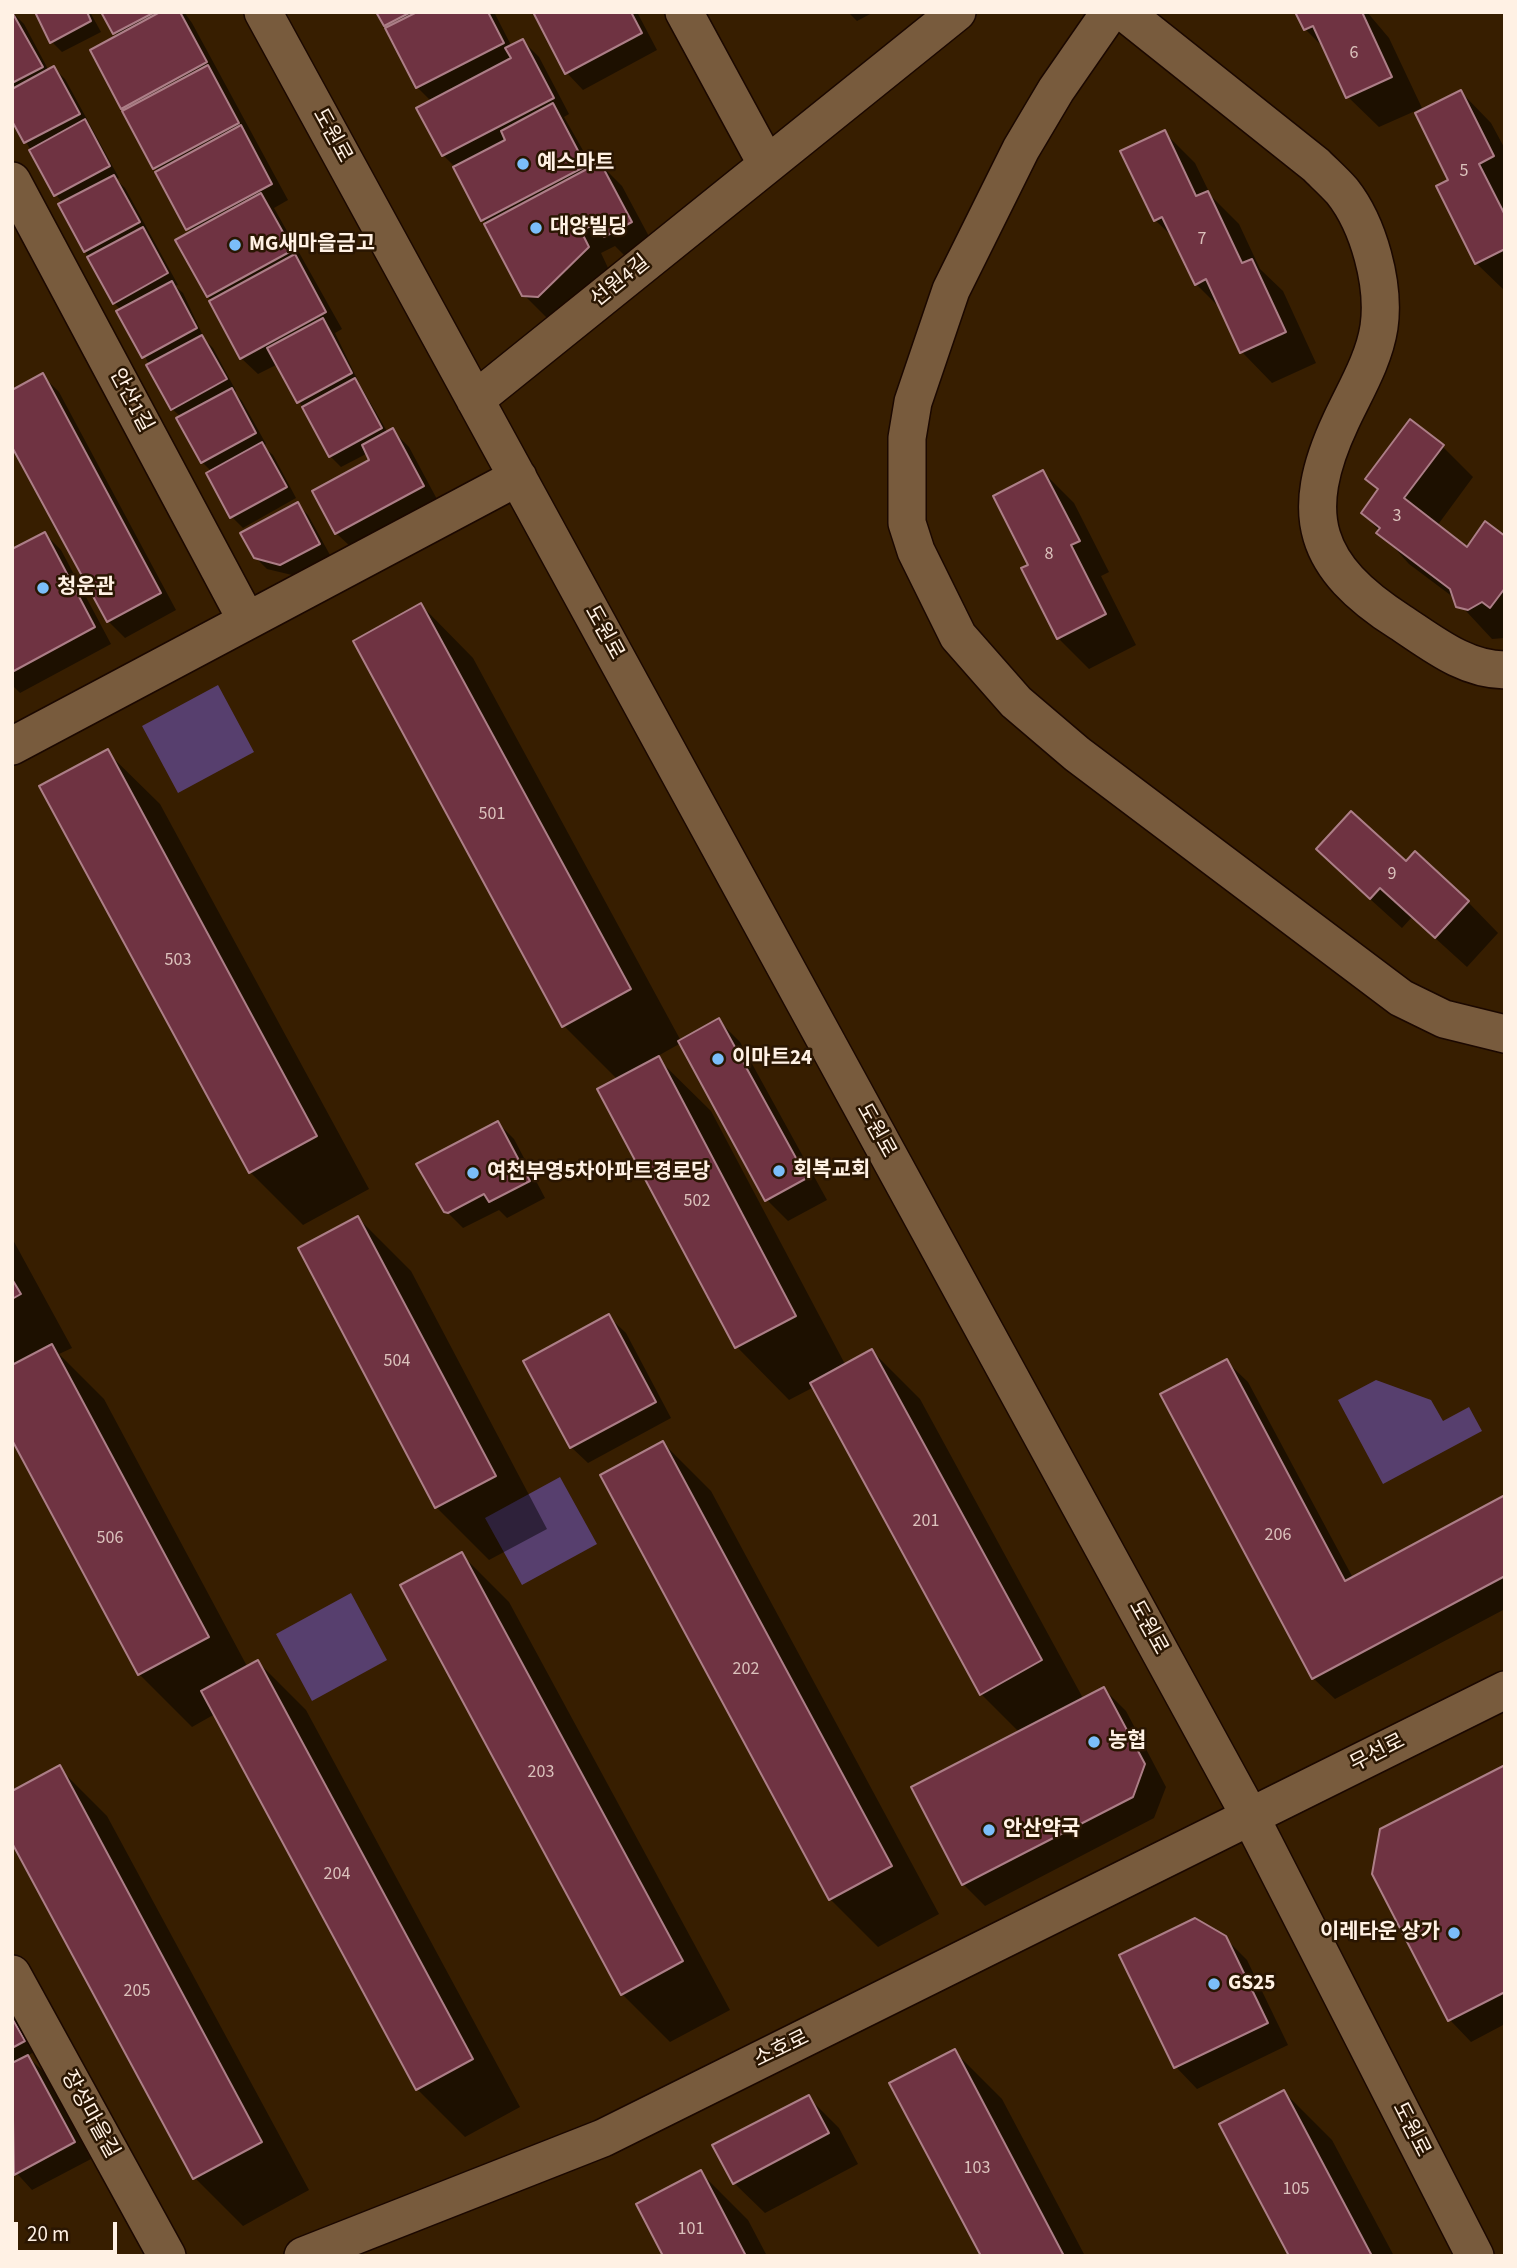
<!DOCTYPE html>
<html>
<head>
<meta charset="utf-8">
<style>
	body { margin:0 }
	#map { position:relative; width:1517px; height:2268px; overflow:hidden; background:#371e00; font-family:"Source Sans 3",sans-serif }
	canvas { display:block }
	.frame { position:absolute; inset:0; border:14px solid #fff1e4; pointer-events:none }
	.scale { position:absolute; left:14px; top:2222px; width:103px; height:32px; box-sizing:border-box; border:4px solid #fff1e4; border-top:0; padding-left:9px; font-size:21px; line-height:24px; white-space:nowrap; color:#fff1e4; -webkit-text-stroke:5px #2a1602; paint-order:stroke }
</style>
</head>
<body>
<div id="map">
<canvas width="1517" height="2268"></canvas>
<div class="frame"></div>
<div class="scale">20 m</div>
</div>
<script>
const ctx = document.querySelector('canvas').getContext('2d');
ctx.lineJoin = 'round';
function paint(path, color) {
  ctx.fillStyle = color;
  ctx.fill(path, 'evenodd');
}
function trace(path, color, width, dash) {
  ctx.strokeStyle = color;
  ctx.lineWidth = width;
  ctx.lineCap = dash ? 'butt' : 'round';
  ctx.setLineDash(dash || []);
  ctx.stroke(path);
}
function drawText(font, color, halo, rows, align = 'center') {
  ctx.font = font + ' "Source Sans 3","Noto Sans KR",sans-serif';
  ctx.lineWidth = 5;
  ctx.setLineDash([]);
  ctx.textBaseline = 'middle';
  ctx.strokeStyle = halo;
  ctx.fillStyle = color;
  for (const [text, x, y, turn = 0] of rows) {
    ctx.save();
    ctx.translate(x, y);
    ctx.rotate((+turn || 0) * Math.PI / 180);
    ctx.textAlign = isNaN(turn) ? turn : align;
    if (halo) ctx.strokeText(text, 0, 0);
    ctx.fillText(text, 0, 0);
    ctx.restore();
  }
}
const green = new Path2D(`
	M218,685L254,752L178,793L142,726Z
	M1376,1380L1431,1400L1443,1421L1469,1407L1482,1431L1383,1484L1338,1400Z
	M560,1477L597,1544L522,1585L485,1518Z
	M351,1593L387,1660L312,1701L276,1634Z`);
const shadow = new Path2D(`
	M37,12H90L101,32L62,52L52,42Z
	M103,12H184L192,23L288,200L274,208L342,329L335,333L360,385L388,433L392,430L409,447L439,503L353,549L336,533L372,460L368,453L341,467L330,456L278,364L258,374L241,358L208,296L192,233L122,108L118,37Z
	M378,12H494L512,47L523,41L539,57L569,114L564,117L593,168L600,164L622,186L653,244L627,258L615,246L601,253L609,270L560,318L546,317L524,295L456,168L443,155L432,102L417,87Z
	M637,12L657,50L583,90L567,73L535,13Z
	M848,12H874L857,21Z
	M1297,12H1367L1389,38L1422,108L1379,127L1348,97L1327,51L1305,29Z
	M13,13L24,24L49,71L54,68L65,79L119,178L116,179L125,188L178,285L175,286L183,293L205,340L213,348L236,391L234,392L242,401L266,444L263,446L273,455L296,498L243,528L232,517L212,472L202,462L181,417L172,409L121,310L114,303L85,251L64,204L56,195L12,117Z
	M1461,92L1491,123L1505,149V291L1476,263L1451,181Z
	M1165,133L1195,163L1211,196L1239,224L1260,269L1283,291L1316,363L1272,383L1242,352L1221,309L1196,284L1176,240L1155,220Z
	M43,376L59,392L176,610L125,638L108,621L12,443Z
	M1443,447L1473,477L1437,526L1467,549L1505,538V638L1492,639L1453,597L1409,564L1363,513L1379,491L1367,479Z
	M1043,472L1074,503L1109,572L1101,576L1136,645L1089,669L1058,638L1030,565Z
	M297,504L308,515L330,555L292,575L267,569L255,557Z
	M45,534L61,550L111,644L20,693L12,685V551Z
	M421,605L473,658L681,1041L718,1020L740,1042L827,1200L788,1221L767,1200L681,1043L656,1057L711,1111L846,1366L872,1351L920,1399L1084,1700L1104,1689L1126,1711L1166,1787L1154,1818L985,1906L963,1884L1020,1733L981,1694L814,1387L789,1400L737,1347L600,1089L618,1080L564,1026Z
	M107,752L160,804L369,1189L303,1225L250,1172Z
	M1406,864L1468,902L1498,933L1467,967L1412,917L1402,928L1349,880Z
	M498,1123L514,1139L545,1198L507,1218L499,1210L463,1228L446,1211Z
	M358,1218L411,1271L547,1529L489,1560L436,1507Z
	M12,1238L72,1348L59,1354L104,1399L248,1668L258,1662L306,1710L520,2107L465,2137L417,2089L215,1714L192,1727L139,1674L12,1436Z
	M609,1317L626,1333L671,1418L588,1463L571,1447Z
	M1226,1361L1248,1382L1353,1578L1505,1497V1609L1335,1699L1313,1678Z
	M663,1443L711,1491L939,1914L878,1947L830,1899Z
	M461,1554L509,1602L730,2010L670,2042L622,1994Z
	M1505,1767V2024L1471,2042L1450,2020Z
	M59,1768L107,1816L309,2190L243,2226L195,2178Z
	M1225,1938L1247,1960L1288,2045L1197,2089L1176,2067L1122,1956Z
	M12,2013L34,2052L27,2056L45,2073L91,2159L32,2190L12,2168Z
	M954,2051L1002,2099L1085,2256H983Z
	M1284,2092L1332,2140L1394,2256H1291Z
	M808,2097L839,2128L858,2164L765,2213L734,2183Z
	M700,2172L748,2220L767,2256H665Z`);
const building = new Path2D(`
	M12,12L43,67L12,83Z
	M35,12H87L91,21L50,43Z
	M101,12H155L113,34Z
	M160,12H180L207,62L121,109L90,50Z
	M376,12H411L384,26Z
	M417,12H488L504,43L416,88L385,28Z
	M533,12H631L642,33L565,74Z
	M1295,12H1362L1392,77L1346,98L1313,26L1304,30Z
	M523,39L554,98L442,156L416,108L511,58L505,48Z
	M208,65L239,123L153,169L122,111Z
	M54,66L80,114L24,143L12,121V89Z
	M1461,90L1494,156L1479,164L1505,215V249L1475,264L1436,186L1448,180L1415,113Z
	M553,103L586,166L481,221L453,167L505,140L501,131Z
	M85,119L110,166L54,196L29,150Z
	M241,125L272,184L186,230L155,172Z
	M1165,130L1196,196L1208,191L1242,263L1252,259L1286,332L1240,353L1206,279L1195,285L1162,217L1154,221L1120,151Z
	M600,162L632,222L604,237L596,223L581,231L589,247L538,297L522,296L484,224Z
	M114,175L140,222L84,252L58,204Z
	M261,193L293,250L207,297L175,240Z
	M143,227L168,273L113,304L87,257Z
	M295,254L326,312L240,359L209,301Z
	M172,281L197,328L142,358L116,311Z
	M323,318L352,373L297,403L267,348Z
	M202,335L227,379L171,410L146,365Z
	M43,373L161,593L107,622L12,447V390Z
	M355,378L382,428L329,457L302,407Z
	M232,388L256,433L201,463L176,418Z
	M1410,419L1444,445L1404,498L1467,547L1485,521L1505,536V588L1490,608L1482,602L1468,610L1456,607L1450,589L1376,533L1380,528L1361,513L1378,489L1365,479Z
	M393,428L424,486L335,534L312,491L369,460L362,445Z
	M262,442L287,487L230,518L206,473Z
	M1043,470L1080,541L1071,545L1106,614L1057,639L1021,568L1028,565L993,496Z
	M298,502L320,544L280,565L254,558L240,533Z
	M45,532L95,627L12,672V549Z
	M421,603L631,989L562,1027L353,641Z
	M108,749L317,1136L249,1173L39,786Z
	M1351,811L1406,861L1415,851L1469,901L1435,938L1380,888L1370,899L1316,849Z
	M719,1018L807,1178L765,1201L678,1041Z
	M659,1056L796,1316L735,1348L597,1089Z
	M498,1121L530,1181L489,1202L484,1194L448,1213L444,1212L416,1164Z
	M358,1216L496,1476L435,1508L298,1248Z
	M12,1279L21,1294L12,1299Z
	M609,1314L656,1402L570,1448L523,1361Z
	M52,1344L209,1637L138,1675L12,1440V1365Z
	M872,1349L1042,1660L980,1695L810,1383Z
	M1227,1359L1345,1581L1505,1495V1576L1312,1679L1160,1394Z
	M663,1441L892,1866L829,1900L600,1475Z
	M462,1552L683,1961L621,1995L400,1585Z
	M258,1660L473,2059L416,2090L201,1691Z
	M1104,1687L1145,1764L1133,1797L962,1885L911,1787Z
	M60,1765L262,2142L193,2179L12,1843V1791Z
	M1505,1765V1992L1448,2021L1372,1874L1380,1829Z
	M1195,1918L1226,1936L1268,2023L1174,2068L1119,1955Z
	M12,2018L25,2041L12,2048Z
	M955,2049L1064,2256H981L889,2083Z
	M28,2055L75,2142L14,2175L12,2063Z
	M1284,2090L1372,2256H1289L1219,2124Z
	M809,2095L829,2133L733,2184L712,2145Z
	M701,2170L746,2256H663L636,2204Z`);
const minor = new Path2D(`
	M263,12L1251,1818L1475,2256
	M684,12L766,163
	M1110,12L1056,90L1021,149L951,290L913,402L907,438V523L916,551L958,636L1016,702L1077,754L1401,998L1444,1019L1505,1034
	M1124,12L1316,165C1324,173 1334,182 1342,191C1369,225 1385,285 1379,327C1374,360 1355,391 1341,421C1297,515 1314,567 1400,622C1432,643 1465,670 1505,670
	M12,181L247,621
	M475,400L957,12
	M12,746L518,477
	M12,1974L167,2256
	M303,2256L603,2138L1505,1690`);
const markers = [
	[523,164,7,"#7bbef9"],
	[536,228,7,"#7bbef9"],
	[235,245,7,"#7bbef9"],
	[43,588,7,"#7bbef9"],
	[718,1059,7,"#7bbef9"],
	[779,1171,7,"#7bbef9"],
	[473,1173,7,"#7bbef9"],
	[1094,1742,7,"#7bbef9"],
	[989,1830,7,"#7bbef9"],
	[1454,1933,7,"#7bbef9"],
	[1214,1984,7,"#7bbef9"]
];
const numberNames = [
	["6",1354,54],
	["5",1464,172],
	["7",1202,240],
	["3",1397,517],
	["8",1049,555],
	["501",492,815],
	["9",1392,875],
	["503",178,961],
	["502",697,1202],
	["504",397,1362],
	["201",926,1522],
	["206",1278,1536],
	["506",110,1539],
	["202",746,1670],
	["203",541,1773],
	["204",337,1875],
	["205",137,1992],
	["103",977,2169],
	["105",1296,2190],
	["101",691,2230]
];
const streetNames = [
	["도원로",331,136,61],
	["선원4길",621,282,-39],
	["안산1길",130,401,62],
	["도원로",603,633,61],
	["도원로",875,1131,61],
	["도원로",1147,1628,61],
	["무선로",1378,1754,-27],
	["소호로",782,2050,-26],
	["장성마을길",89,2115,61],
	["도원로",1410,2130,63]
];
const poiNames = [
	["예스마트",537,164],
	["대양빌딩",550,228],
	["MG새마을금고",249,245],
	["청운관",57,588],
	["이마트24",732,1059],
	["회복교회",793,1171],
	["여천부영5차아파트경로당",487,1173],
	["농협",1108,1742],
	["안산약국",1003,1830],
	["이레타운 상가",1440,1933,"right"],
	["GS25",1228,1984]
];
paint(green, '#573f6e');
paint(shadow, '#0007');
paint(building, '#6f3342');
trace(building, '#ac7e87', 2);
trace(minor, '#1b0800', 40);
trace(minor, '#785b3d', 37);
for (const [x, y, r, color] of markers) {
  const dot = new Path2D();
  dot.arc(x, y, r, 0, 2 * Math.PI);
  ctx.fillStyle = color;
  ctx.fill(dot);
  trace(dot, '#2a1602', 2.5);
}
drawText('18px', '#dbc2bc', null, numberNames);
drawText('21px', '#fff1e4', '#2a1602', streetNames);
drawText('bold 21px', '#fff1e4', '#2a1602', poiNames, 'left');
</script>
</body>
</html>
